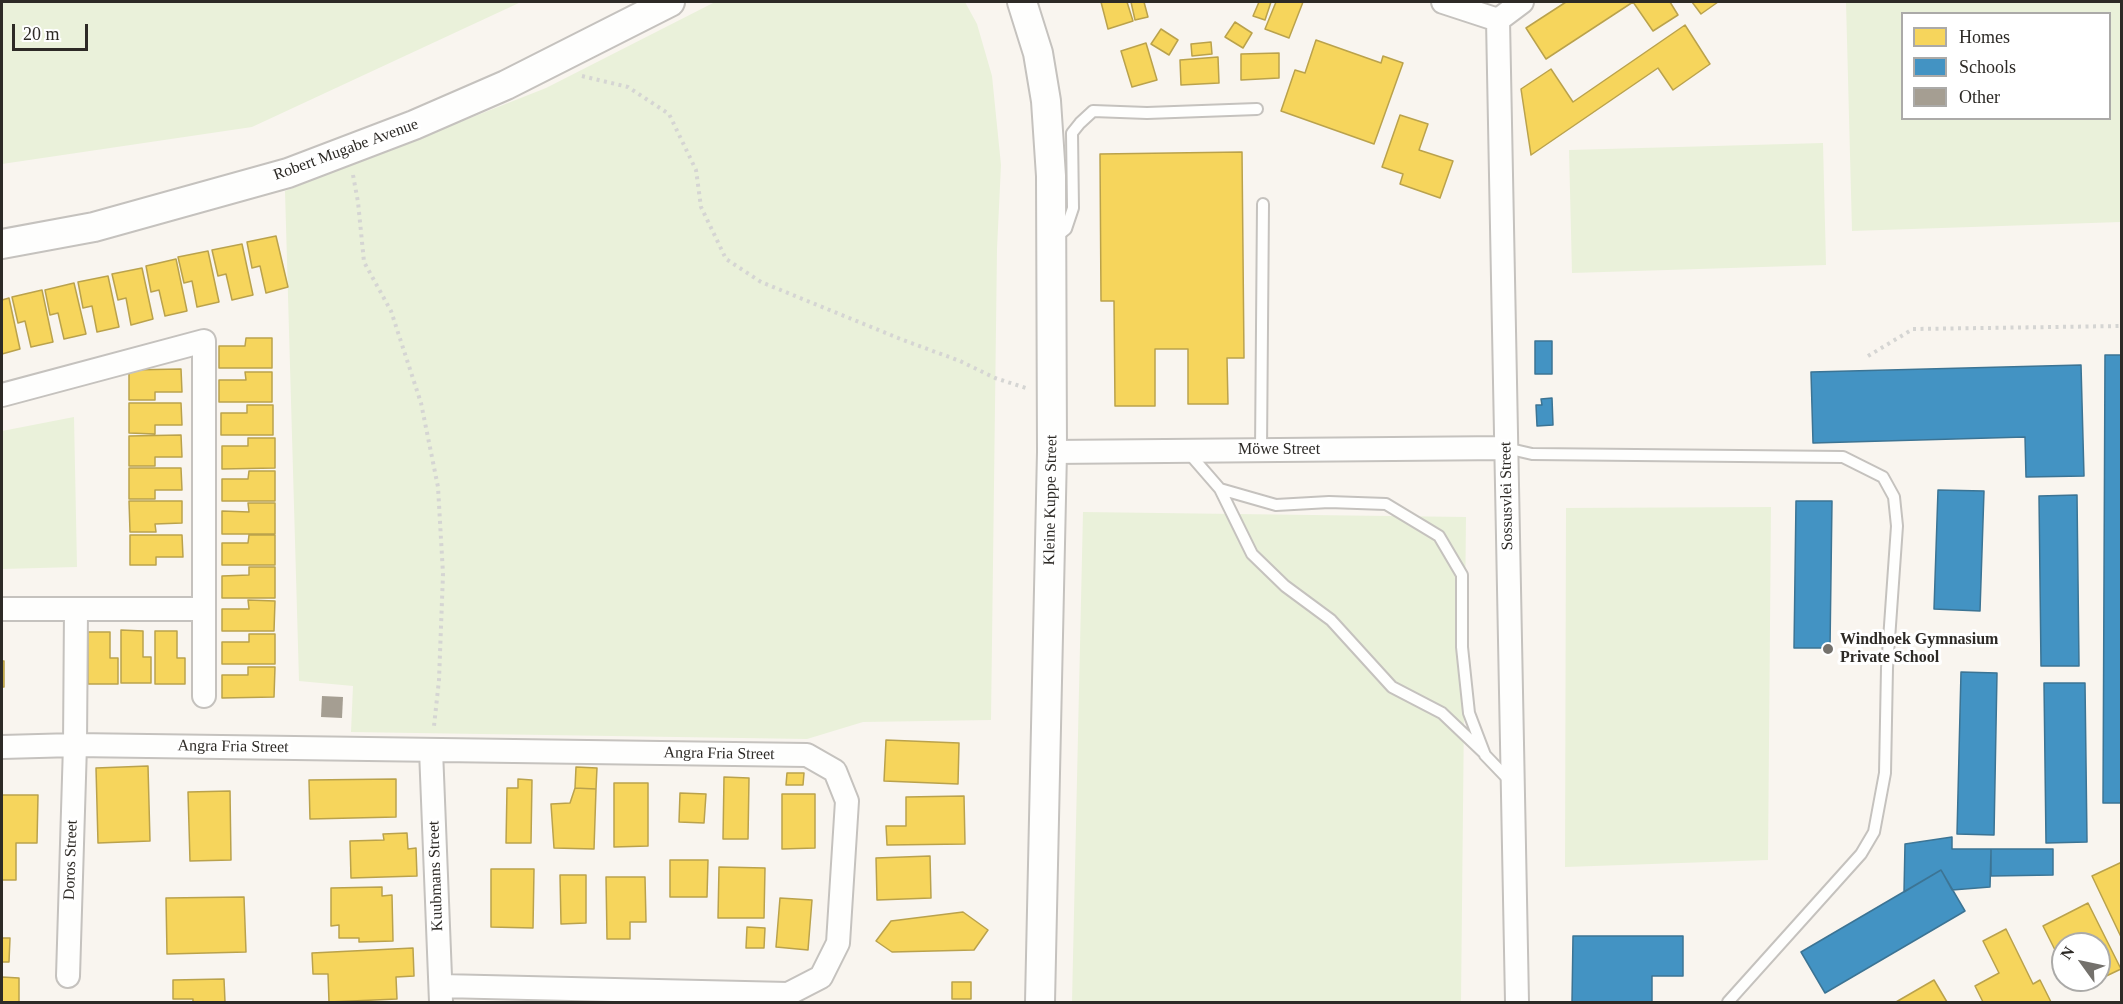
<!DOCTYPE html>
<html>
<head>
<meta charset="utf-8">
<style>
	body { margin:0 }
	#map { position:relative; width:2123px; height:1004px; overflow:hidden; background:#f9f5ef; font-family:Georgia,serif }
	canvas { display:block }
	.frame { position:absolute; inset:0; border:3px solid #2d2a26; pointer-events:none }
	.legend { position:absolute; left:1901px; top:12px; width:210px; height:108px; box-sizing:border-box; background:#fff; border:2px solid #abaaa8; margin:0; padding:8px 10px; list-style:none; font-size:18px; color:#2d2a26 }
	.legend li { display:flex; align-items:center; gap:12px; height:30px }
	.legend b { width:30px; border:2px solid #abaaa8 }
	.north { position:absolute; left:2051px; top:932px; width:60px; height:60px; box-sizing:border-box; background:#fff; border:2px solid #abaaa8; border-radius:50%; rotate:303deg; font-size:16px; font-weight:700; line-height:24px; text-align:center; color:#2d2a26 }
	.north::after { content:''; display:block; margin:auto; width:21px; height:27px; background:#74716c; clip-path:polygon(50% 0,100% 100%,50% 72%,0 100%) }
	.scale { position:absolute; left:12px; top:24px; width:76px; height:27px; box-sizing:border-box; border:3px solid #2d2a26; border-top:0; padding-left:8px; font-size:18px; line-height:21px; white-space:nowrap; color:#2d2a26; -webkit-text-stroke:4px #fff; paint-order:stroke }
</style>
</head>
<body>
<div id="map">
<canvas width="2123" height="1004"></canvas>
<div class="frame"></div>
<ul class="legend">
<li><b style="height:16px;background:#f6d55c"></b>Homes</li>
<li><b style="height:16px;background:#4393c3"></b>Schools</li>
<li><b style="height:16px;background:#a59e92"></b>Other</li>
</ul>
<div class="north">N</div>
<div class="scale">20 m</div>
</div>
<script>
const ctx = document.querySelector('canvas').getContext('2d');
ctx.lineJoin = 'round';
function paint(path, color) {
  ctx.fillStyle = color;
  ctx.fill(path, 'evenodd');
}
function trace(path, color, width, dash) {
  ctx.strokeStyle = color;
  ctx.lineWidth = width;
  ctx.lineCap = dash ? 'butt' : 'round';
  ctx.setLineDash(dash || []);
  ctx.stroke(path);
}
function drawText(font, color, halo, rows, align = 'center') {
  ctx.font = font + ' Georgia,serif';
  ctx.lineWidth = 6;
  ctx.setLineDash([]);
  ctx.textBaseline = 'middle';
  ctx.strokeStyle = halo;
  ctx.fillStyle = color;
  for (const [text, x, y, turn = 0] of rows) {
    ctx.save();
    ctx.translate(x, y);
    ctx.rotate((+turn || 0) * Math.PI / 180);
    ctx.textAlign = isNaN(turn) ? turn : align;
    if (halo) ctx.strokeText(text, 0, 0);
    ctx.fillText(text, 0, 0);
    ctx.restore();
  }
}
const green = new Path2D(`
	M2,2H521L252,127L2,164Z
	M715,2H965L977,24L992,76L1001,165L997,249L991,720L863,722L807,739L351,732L353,686L299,681L285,191L546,88Z
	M1846,2H2121V222L1852,231ZM1902,14H2110V118H1902Z
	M1823,143L1826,265L1572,273L1569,150Z
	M74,417L77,567L2,569V431Z
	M1771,507L1768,860L1565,867L1566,508Z
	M1083,512L1466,517L1461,1002H1072Z`);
const homes = new Path2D(`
	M1101,2H1127L1133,21L1108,29Z
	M1131,2H1144L1148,17L1135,20Z
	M1259,2H1271L1265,20L1253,16Z
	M1276,2H1303L1289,38L1265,29Z
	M1566,2H1633L1546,59L1526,28Z
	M1633,2H1670L1678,15L1653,31Z
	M1692,2H1718L1701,14Z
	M1235,22L1252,33L1243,48L1225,37Z
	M1685,25L1710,64L1673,90L1658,68L1531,155L1521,89L1551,69L1573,102Z
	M1161,29L1178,40L1169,55L1151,44Z
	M1316,40L1381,63L1383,56L1403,63L1374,144L1281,111L1295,70L1305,73Z
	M1211,42L1212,54L1192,56L1191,44Z
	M1146,43L1157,80L1132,87L1121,51Z
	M1279,53V78L1241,80V54Z
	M1218,57L1219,83L1181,85L1180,60Z
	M1400,115L1428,124L1419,150L1453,161L1440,198L1400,184L1403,174L1382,167Z
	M1242,152L1244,358H1227L1228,404H1188V349H1155V406H1115L1114,301H1101L1100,154Z
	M276,236L288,287L266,293L260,266L252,268L247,242Z
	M242,244L253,295L232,300L226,274L218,276L212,250Z
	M208,251L219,302L197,307L192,281L184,283L178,257Z
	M176,259L187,311L165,316L159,290L151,292L146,266Z
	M142,268L153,319L131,325L126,298L118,300L112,274Z
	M108,276L119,327L97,332L92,306L83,308L78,282Z
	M74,283L86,334L64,339L58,313L50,315L45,290Z
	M42,290L53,342L31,347L25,321L18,323L12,297Z
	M9,298L20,349L2,354V300Z
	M246,338H272V368H219V346H245Z
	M181,369L182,392H155V400H129V370Z
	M245,372H272V402H219V380H246Z
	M129,403H181L182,425H155V434L129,433Z
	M247,405H273V435H221V413H247Z
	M181,435L182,457H155V466H129V436Z
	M248,438H275V468L222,469V446H248Z
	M129,468H181L182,490H155V499H129Z
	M249,471H275V501H222V479H248Z
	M129,501H182V523L155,524L156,532H130Z
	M248,503H275V534H222V511L249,512Z
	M130,535H182L183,557H156V565H130Z
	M249,535H275V565H222V543H248Z
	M249,567H275V598H222V576L249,575Z
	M248,600L275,601L274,631H222V609H249Z
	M121,630L143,631V657H151V683H121Z
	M155,631H177V658H185V684H155Z
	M88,632H110V658H118V684H88Z
	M249,634H275V664H222V642H249Z
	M2,661H4V687H2Z
	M248,667H275L274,697L222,698V675H248Z
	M886,740L959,743L958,784L884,781Z
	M148,766L150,841L98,843L96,768Z
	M576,767L597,768L596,789L575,788Z
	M787,773H804L803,785H786Z
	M724,777L749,778L748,839H723Z
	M396,779V817L310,819L309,780Z
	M518,779L532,780L531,843H506L507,788H518Z
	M614,783H648V846L614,847Z
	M575,788L596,789L594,849L554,848L551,804L570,803Z
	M230,791L231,860L190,861L188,792Z
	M680,793L706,794L704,823L679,822Z
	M782,794H815V848L782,849Z
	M2,795H38L37,843H16V880H2Z
	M964,796L965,844L887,845L886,826H906V797Z
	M407,833L408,849L416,848L417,876L351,878L350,841L384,840L383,834Z
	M930,856L931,898L877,900L876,858Z
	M670,860H708L707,897H670Z
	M2122,862V939L2092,876Z
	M719,867L765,868L764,918H718Z
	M491,869H534L533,928L491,927Z
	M560,875H586V923L561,924Z
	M606,877H645L646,922H630V939H607Z
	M382,887V896L392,895L393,941L359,942V938H339V925L331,926V888Z
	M244,897L246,952L167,954L166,898Z
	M780,898L812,900L808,950L776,947Z
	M2088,903L2121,969L2100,979L2099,944H2063V966L2043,926Z
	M963,912L988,930L974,950L892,952L876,941L891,921Z
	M747,927L765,928L764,948H746Z
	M2006,929L2033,984L2040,980L2051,1002H1983L1975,986L1999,973L1983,941Z
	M2,938H10L9,962H2Z
	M413,948L414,976L396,977L397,999L329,1002L328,974H313L312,953Z
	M2,977L19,978V1002H2Z
	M224,979L225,1002H193V999H173V980Z
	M1934,980L1947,1002H1896Z
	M952,982H971V999H952Z`);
const schools = new Path2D(`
	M1535,341H1552V374H1535Z
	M2105,355H2122V803H2103Z
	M2081,365L2084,476L2026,477L2025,437L1813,443L1811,372Z
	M1552,398L1553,425L1537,426L1536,405H1542L1541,399Z
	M1938,490L1984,491L1980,611L1934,609Z
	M2077,495L2079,666H2041L2039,496Z
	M1796,501H1832L1830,648H1794Z
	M1961,672L1997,673L1994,835L1957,834Z
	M2044,683H2085L2087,842L2046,843Z
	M1952,837V849H1991L1990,887L1952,890L1941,870L1904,892L1905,844Z
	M1991,849H2053V875L1991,876Z
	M1941,870L1965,911L1825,993L1801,952Z
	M1573,936H1683V976H1652V1002H1572Z`);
const building = new Path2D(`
	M322,696L343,697L342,718L321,717Z`);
const path = new Path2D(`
	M582,76L628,87L669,114L696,170L701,207L726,259L761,282L903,340L960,361L995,378L1026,388
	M353,175L358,202L364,262L391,311L421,403L438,487L443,574L439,680L434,726
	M1868,356L1913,329L2122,326`);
const service = new Path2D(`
	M1056,237L1066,229L1073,208L1072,133L1080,123L1093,111L1147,113L1257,109
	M1506,448L1532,454L1843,457L1883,477L1894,497L1897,526L1887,668L1885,773L1874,832L1861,854L1728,1002
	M1261,450L1263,204
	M1187,451L1220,489L1276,505L1329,502L1386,504L1439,536L1462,575V647L1469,713L1485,755L1510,781
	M1220,489L1252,554L1285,586L1331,620L1392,687L1442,713L1483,752`);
const minor = new Path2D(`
	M1443,2L1498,20
	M2,395L204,341V696
	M1052,452L1506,448
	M2,609H204
	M2,747L75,745L807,755L835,771L847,801L838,943L821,977L788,994L441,986
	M431,750L441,1002
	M68,976L75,745L76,609
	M1517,1002L1498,20L1522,2`);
const tertiary = new Path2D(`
	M1022,2L1038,53L1046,101L1051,176L1052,452L1040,1002
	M2,244L94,227L288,173L414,125L506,85L670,2`);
const markers = [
	[1828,649,6,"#74716c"]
];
const streetNames = [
	["Robert Mugabe Avenue",346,150,-20],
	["Möwe Street",1279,450],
	["Sossusvlei Street",1507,496,-91],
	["Kleine Kuppe Street",1051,500,-89],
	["Angra Fria Street",233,747,1],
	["Angra Fria Street",719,754,1],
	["Doros Street",71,860,-88],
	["Kuubmans Street",436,876,-92]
];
const poiNames = [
	["Windhoek Gymnasium",1840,640],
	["Private School",1840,658]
];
paint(green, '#eaf1da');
paint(homes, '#f6d55c');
trace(homes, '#baa24c', 1.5);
paint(schools, '#4393c3');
trace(schools, '#3c7494', 1.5);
paint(building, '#a59e92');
trace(service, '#c5c2be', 14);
trace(minor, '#c5c2be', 26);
trace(tertiary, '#c5c2be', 32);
trace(path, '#d5d5d3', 4, [3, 4.5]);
trace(service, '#fefefd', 10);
trace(minor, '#fefefd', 22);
trace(tertiary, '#fefefd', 28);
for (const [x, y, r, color] of markers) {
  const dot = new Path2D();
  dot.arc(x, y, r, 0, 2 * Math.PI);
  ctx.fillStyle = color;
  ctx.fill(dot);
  trace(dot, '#fff', 2);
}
drawText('16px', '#2d2a26', '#fff', streetNames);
drawText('bold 16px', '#2d2a26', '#fff', poiNames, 'left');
</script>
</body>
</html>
